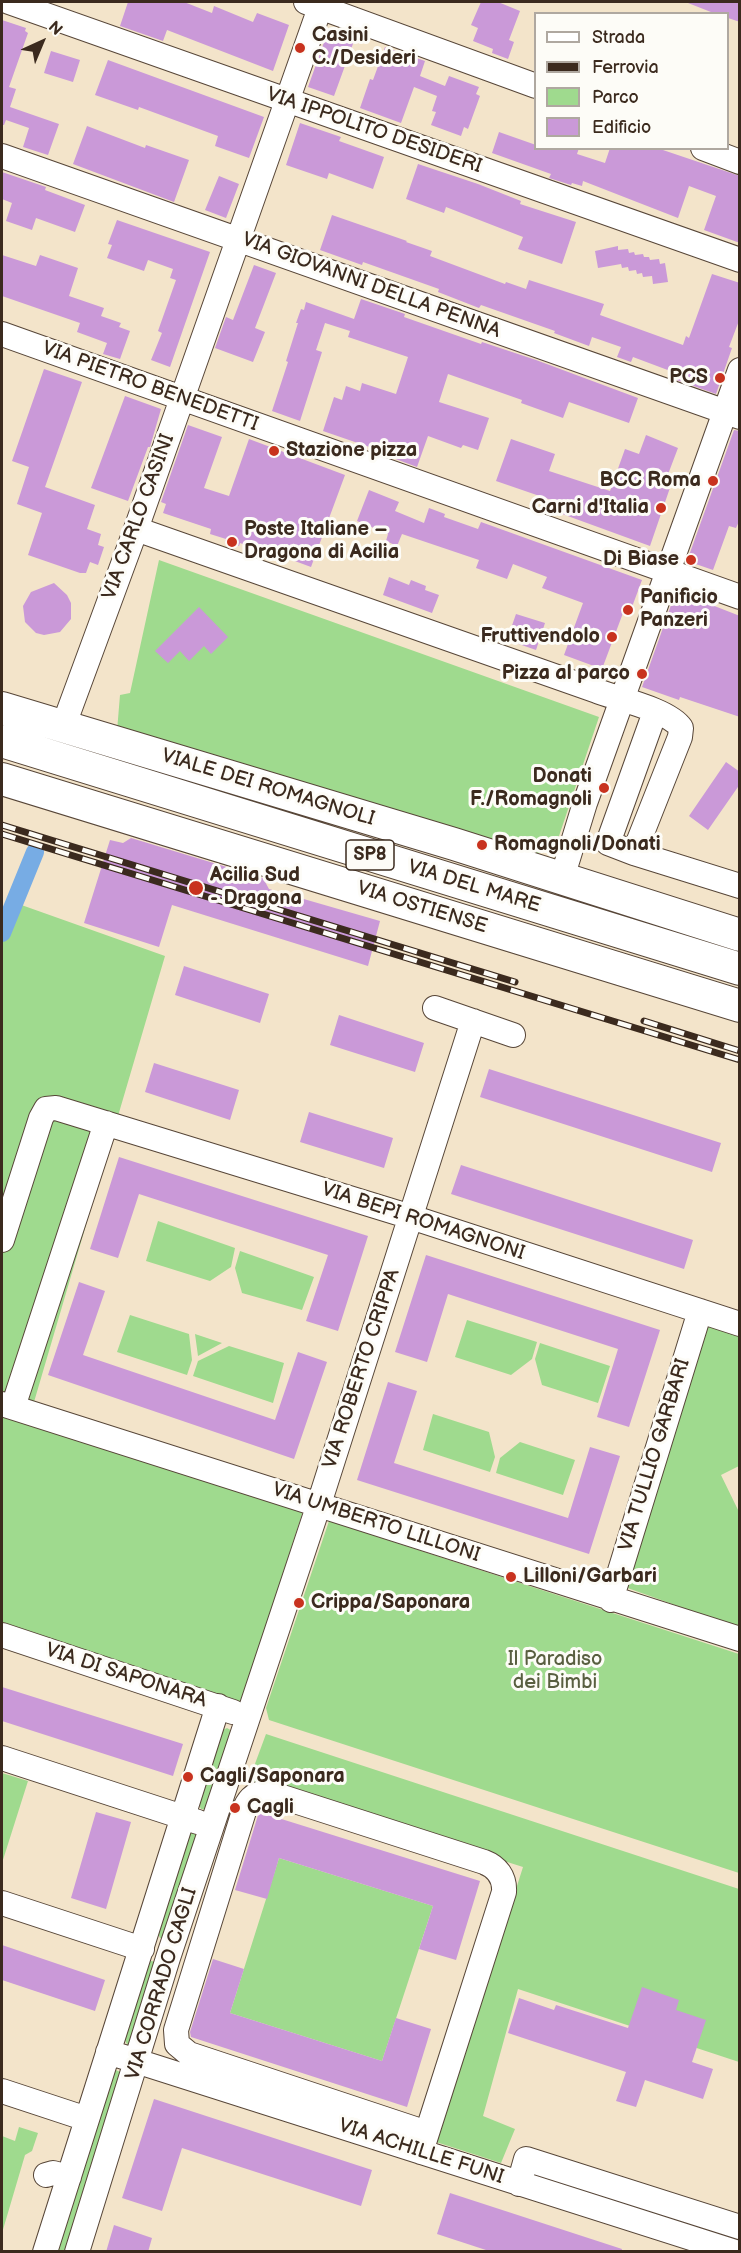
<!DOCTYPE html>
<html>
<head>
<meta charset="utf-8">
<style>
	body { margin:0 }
	#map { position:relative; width:741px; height:2253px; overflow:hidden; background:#f3e4ca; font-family:"Balsamiq Sans",sans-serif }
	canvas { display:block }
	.frame { position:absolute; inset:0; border:3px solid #3b2a1e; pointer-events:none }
	.legend { position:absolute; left:534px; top:12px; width:195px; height:138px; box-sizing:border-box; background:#fdfcf7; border:2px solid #afa8a0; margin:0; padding:8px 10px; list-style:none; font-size:18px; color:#3b2a1e }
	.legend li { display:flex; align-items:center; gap:12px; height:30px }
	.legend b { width:30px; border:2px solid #afa8a0 }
	.north { position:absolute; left:12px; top:12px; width:60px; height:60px; -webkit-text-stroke:4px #fdfcf7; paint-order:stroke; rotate:44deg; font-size:16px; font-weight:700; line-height:24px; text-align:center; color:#3b2a1e }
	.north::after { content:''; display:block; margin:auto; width:21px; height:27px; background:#3b2a1e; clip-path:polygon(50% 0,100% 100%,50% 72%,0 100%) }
</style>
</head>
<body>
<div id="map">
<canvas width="741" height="2253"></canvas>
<div class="frame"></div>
<ul class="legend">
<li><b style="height:8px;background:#fff"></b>Strada</li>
<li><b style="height:8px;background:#3b2a1e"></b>Ferrovia</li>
<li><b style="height:16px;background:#9fda8e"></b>Parco</li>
<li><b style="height:16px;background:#ca99d8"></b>Edificio</li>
</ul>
<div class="north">N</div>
</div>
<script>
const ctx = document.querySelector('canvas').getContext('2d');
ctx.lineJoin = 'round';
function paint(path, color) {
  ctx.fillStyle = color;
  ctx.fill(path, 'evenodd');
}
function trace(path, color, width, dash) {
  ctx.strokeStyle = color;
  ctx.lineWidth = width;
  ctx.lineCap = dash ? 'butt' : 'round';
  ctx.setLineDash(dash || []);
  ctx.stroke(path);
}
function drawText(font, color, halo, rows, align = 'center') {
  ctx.font = font + ' "Balsamiq Sans",sans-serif';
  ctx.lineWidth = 6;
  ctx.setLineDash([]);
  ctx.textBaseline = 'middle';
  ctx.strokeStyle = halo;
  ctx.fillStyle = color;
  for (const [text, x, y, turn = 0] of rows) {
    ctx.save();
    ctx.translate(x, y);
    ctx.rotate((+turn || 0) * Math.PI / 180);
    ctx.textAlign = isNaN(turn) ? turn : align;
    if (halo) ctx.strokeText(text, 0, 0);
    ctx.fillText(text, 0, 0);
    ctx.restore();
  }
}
const green = new Path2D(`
	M159,560L599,717L558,839L545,851L538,853L303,782L117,731L120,695L130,693Z
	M13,902L165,956L29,1419L303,1511L241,1703L2,1622V928Z
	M158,1221L235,1248L231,1267L210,1281L146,1261Z
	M240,1251L314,1277L302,1310L242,1293L235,1268Z
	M130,1315L189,1334L192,1360L187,1375L117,1352Z
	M467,1320L537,1342L532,1359L511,1375L455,1357Z
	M704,1320L739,1332V1466L721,1475L739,1512V1628L622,1586Z
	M195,1334L222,1343L198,1356Z
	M540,1343L610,1366L598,1403L542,1385L535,1359Z
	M229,1346L284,1363L273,1403L193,1376L198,1361Z
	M433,1414L489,1432L495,1457L490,1472L423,1450Z
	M520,1442L575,1460L563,1495L496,1473L500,1458Z
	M329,1521L739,1654V1873L269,1720L266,1708Z
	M227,1728L234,1732L207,1810L201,1809L199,1805L223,1730Z
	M266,1734L739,1889V2062L518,1989L483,2116L515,2129L501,2163L436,2142L523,1867L249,1780Z
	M2,1773L28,1781L2,1863Z
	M192,1832L197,1834L165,1939L160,1938L158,1933L189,1835Z
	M279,1858L433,1906L382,2061L230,2013Z
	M151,1961L156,1962L132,2045L127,2044L124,2039L147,1964Z
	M116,2070L122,2073L68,2251L54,2252L111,2075Z
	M19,2127L38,2133L32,2151L25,2155L2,2233V2136L15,2141Z`);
const canal = new Path2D(`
	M2,933L35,852`);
const building = new Path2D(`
	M128,2H184L212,13L214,6L253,22L257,13L289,25L273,71L167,30L163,41L120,26Z
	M481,2H498L520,11L509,40L514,42L508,59L492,53L493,49L473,41L478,28L471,25Z
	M688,2H740V22L728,18V14H716L688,3Z
	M2,20L26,28L25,31L28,33L9,87L16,89L10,107L59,124L48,155L23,147L29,128L6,120L4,125H2Z
	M328,31L354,41L334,96L308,87Z
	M385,47L425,61L420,76L445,86L449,76L479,87L476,94L480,96L468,129L464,127L461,136L431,125L436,112L432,111L437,96L414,87L401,123L360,108L370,79L373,80Z
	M51,51L80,60L73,82L44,73Z
	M108,60L264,117L249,158L215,146L218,136L139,107L138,110L95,95Z
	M300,123L341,137L339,141L384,157L373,189L329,173L327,179L286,165Z
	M87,126L145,148L146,145L189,160L174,202L73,164Z
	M499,132L536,145V148H579L577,154L605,163L610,148H657L740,176V243L704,230L716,196L689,186L678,218L583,181L582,186L572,183L571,185L549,178L551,174L492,153Z
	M418,164L478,184L521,201L520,204L576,222L562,264L518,249L523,237L446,207L444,213L406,199Z
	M2,172L46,187L45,190L85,205L75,232L36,218L32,230L6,221L12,203L2,199Z
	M219,176L239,184L226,218L205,210Z
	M332,215L407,241L406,242L432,251L430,256L505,284L506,282L526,289L529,280L604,304L600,315L683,345L686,336L689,338L712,274L740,283V318L729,347L732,348L716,394L671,378L673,372L633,357L631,362L617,357L621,347L592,337L589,346L554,333L555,331L481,305L479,308L438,292L439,289L363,262L362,265L320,250Z
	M117,220L210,252L170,367L151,360L162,333L158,331L176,280L170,278L173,269L148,260L144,271L107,258L112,245L108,244Z
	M618,246V250L628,249L629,253L634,252L635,255L643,254L644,257H649L650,260L659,259L660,264L665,263L668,282L653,284L652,276L643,277L642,273L637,274L636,270L629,271L628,267L622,268L621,264L598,268L595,251Z
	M2,255L36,266L40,255L78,268L69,296L104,308L101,316L121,323L119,327L130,331L120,359L103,354L107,343L77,332L80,323L2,296Z
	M254,265L276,273L255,328L265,332L253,362L215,348L226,317L233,320Z
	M361,299L405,314L404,317L481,344L482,342L536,360L638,398L629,423L569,402L563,418L521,403L522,400L448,374L439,402L489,418L478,450L463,445L461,448L428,436L417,467L377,452L378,450L323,431L334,397L342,400L346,386L360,391L362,383L396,394L408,357L348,337L350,331L325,323L316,350L322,352L300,421L272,411L288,362L286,361L298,323H296L301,309L304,310L306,302L354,319Z
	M44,369L82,382L45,487L95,505L87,529L101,534L98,545L104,547L98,565L90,562L86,573H80L28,555L42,513L17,504L29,467L12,461Z
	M125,396L161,409L150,447H148L128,501L91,488Z
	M188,425L222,437L204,488L229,496L249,439L345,475L311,567L254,546V548L240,543L239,546L225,542L226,539L210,534L211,529L163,513L166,504L161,502Z
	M734,430L740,431V519L736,528L729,526L713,570L687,561Z
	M646,435L678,448L667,477L673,479L650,546L554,511L557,502L496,481L511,439L555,454L549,471L610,491L625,449L639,454Z
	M369,490L399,502L395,511L424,523L429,508L445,514L444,517L478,529L481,522L642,580L629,615L623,613L602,669L564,655L583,603L542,588L547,577L513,564L507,579L476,568L479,560L402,534L397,546L386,541L388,534L357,521Z
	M389,577L409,585L411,580L426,586L425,590L439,595L432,613L383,595Z
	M54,583L67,595L71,603V619L60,632L44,635L36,633L25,622L23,606L31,592Z
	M676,591L740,616V717L680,697L679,700L642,687Z
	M199,607L228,637L211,654L204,646L189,661L180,651L168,663L155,651Z
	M516,614L545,623L536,650L513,642L509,634Z
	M726,762L740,772V784L708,830L689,816Z
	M131,838L263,878L269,889L380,921L368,966L172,905L159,947L84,923L110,840L123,843Z
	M184,966L269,994L260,1023L175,995Z
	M339,1015L424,1043L415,1072L330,1045Z
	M154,1063L239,1090L230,1120L145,1092Z
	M489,1069L721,1143L712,1172L480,1097Z
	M309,1112L393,1138L384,1168L300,1142Z
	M119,1157L368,1236L338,1331L306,1321L328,1255L139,1194L118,1258L90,1249Z
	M461,1165L693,1240L684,1269L451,1194Z
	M426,1255L660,1330L629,1427L597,1417L618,1349L448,1294L427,1362L395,1352Z
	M79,1282L105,1291L83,1355L275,1420L298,1352L327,1362L294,1459L48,1375Z
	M388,1382L417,1391L394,1463L568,1518L590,1447L620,1456L589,1554L357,1480Z
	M2,1687L183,1744L173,1776L2,1721Z
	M96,1812L131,1822L106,1909L71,1898Z
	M259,1812L480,1881L456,1960L419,1949L433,1906L279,1858L267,1899L235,1890Z
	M2,1945L105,1980L95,2011L2,1980Z
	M213,1959L244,1969L230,2013L382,2061L396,2018L431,2029L407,2107L191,2037L190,2032Z
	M642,1987L679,2000L676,2010L706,2020L692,2062L713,2069L703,2099L645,2080L636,2107L616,2101L626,2072L508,2033L519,1998L554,2010L556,2005L628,2028Z
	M154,2099L372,2170L361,2206L182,2148L162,2211L122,2198Z
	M450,2193L622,2249L621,2252H492L437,2234Z
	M114,2225L152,2238L148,2252H106Z`);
const minor = new Path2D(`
	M9,2L740,260
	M306,2L536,86
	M703,148L740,162
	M2,156L740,417
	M2,334L740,597
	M136,529L597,691C618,699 669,710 681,728L680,737L634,853L608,843L655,712
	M63,727L136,529L322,2
	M634,853L740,886
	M562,878L585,803L740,370
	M435,1008L513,1035
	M2,1240L41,1118L46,1109L56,1108L411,1217L740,1324
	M2,1404L740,1639
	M13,1407L106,1123
	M611,1600L700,1311
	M2,1635L233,1712
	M2,1758L198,1822
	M2,1903L142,1949
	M108,2052L735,2252
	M2,2091L87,2119
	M421,2152L427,2133L504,1892C505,1877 497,1867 484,1862L273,1794C259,1791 251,1795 245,1808L176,2030L177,2044L189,2054L427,2133
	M46,2175L53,2173L69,2177
	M519,2184L526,2159L740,2227
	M45,2252L218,1706
	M77,2252L168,1958L319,1504L473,1021`);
const major = new Path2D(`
	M2,708L454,844L740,935
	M2,741L740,969
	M2,779L740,1006`);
const rail = new Path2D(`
	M2,825L515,982
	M2,834L740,1060
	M644,1021L740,1051`);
const markers = [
	[300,48,6,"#c8321e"],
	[720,378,6,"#c8321e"],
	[274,451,6,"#c8321e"],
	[713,481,6,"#c8321e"],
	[661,508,6,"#c8321e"],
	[232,542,6,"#c8321e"],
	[691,560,6,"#c8321e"],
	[628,610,6,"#c8321e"],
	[612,637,6,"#c8321e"],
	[642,674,6,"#c8321e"],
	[604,788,6,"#c8321e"],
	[482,845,6,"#c8321e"],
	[196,888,8,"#c8321e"],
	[511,1577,6,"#c8321e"],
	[299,1603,6,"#c8321e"],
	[188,1777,6,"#c8321e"],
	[235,1808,6,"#c8321e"]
];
const shields = [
	[370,855,48]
];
const shieldNames = [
	["SP8",370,855]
];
const poiNames = [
	["Casini",312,36],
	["C./Desideri",312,59],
	["PCS",708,378,"right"],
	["Stazione pizza",286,451],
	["BCC Roma",701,481,"right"],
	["Carni d'Italia",649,508,"right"],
	["Poste Italiane –",244,530],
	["Dragona di Acilia",244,553],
	["Di Biase",679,560,"right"],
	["Panificio",640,598],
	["Panzeri",640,621],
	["Fruttivendolo",600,637,"right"],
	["Pizza al parco",630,674,"right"],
	["Donati",592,777,"right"],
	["F./Romagnoli",592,800,"right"],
	["Romagnoli/Donati",494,845],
	["Acilia Sud",210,876],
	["- Dragona",210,899],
	["Lilloni/Garbari",523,1577],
	["Crippa/Saponara",311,1603],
	["Cagli/Saponara",200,1777],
	["Cagli",247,1808]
];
const streetNames = [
	["VIA IPPOLITO DESIDERI",374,131,19],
	["VIA GIOVANNI DELLA PENNA",371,286,20],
	["VIA PIETRO BENEDETTI",150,387,20],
	["VIA CARLO CASINI",139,517,-70],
	["VIALE DEI ROMAGNOLI",268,788,17],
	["VIA DEL MARE",474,887,17],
	["VIA OSTIENSE",422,908,17],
	["VIA BEPI ROMAGNONI",423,1222,18],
	["VIA ROBERTO CRIPPA",362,1369,-72],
	["VIA TULLIO GARBARI",655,1455,-73],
	["VIA UMBERTO LILLONI",376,1523,18],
	["VIA DI SAPONARA",126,1676,18],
	["VIA CORRADO CAGLI",162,1984,-73],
	["VIA ACHILLE FUNI",421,2152,18]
];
const parkNames = [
	["Il Paradiso",555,1660],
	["dei Bimbi",555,1683]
];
paint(green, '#9fda8e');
trace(canal, '#77ace4', 18);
paint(building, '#ca99d8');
trace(minor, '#574638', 26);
trace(major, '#574638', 34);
trace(minor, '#fff', 24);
trace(major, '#fff', 32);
trace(rail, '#3b2a1e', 7);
trace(rail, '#fdfcf7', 4.5, [14]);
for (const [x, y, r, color] of markers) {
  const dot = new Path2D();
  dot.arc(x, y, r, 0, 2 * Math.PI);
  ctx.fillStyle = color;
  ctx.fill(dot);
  trace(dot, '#fdfcf7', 2);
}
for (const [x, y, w] of shields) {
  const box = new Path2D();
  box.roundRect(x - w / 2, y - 15, w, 30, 4.5);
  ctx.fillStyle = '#fdfcf7';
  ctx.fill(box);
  trace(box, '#3b2a1e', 1.5);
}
drawText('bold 18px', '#3b2a1e', null, shieldNames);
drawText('bold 20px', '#3b2a1e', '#fdfcf7', poiNames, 'left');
drawText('20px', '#3b2a1e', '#fdfcf7', streetNames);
drawText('20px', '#595f40', '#fdfcf7', parkNames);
</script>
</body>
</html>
